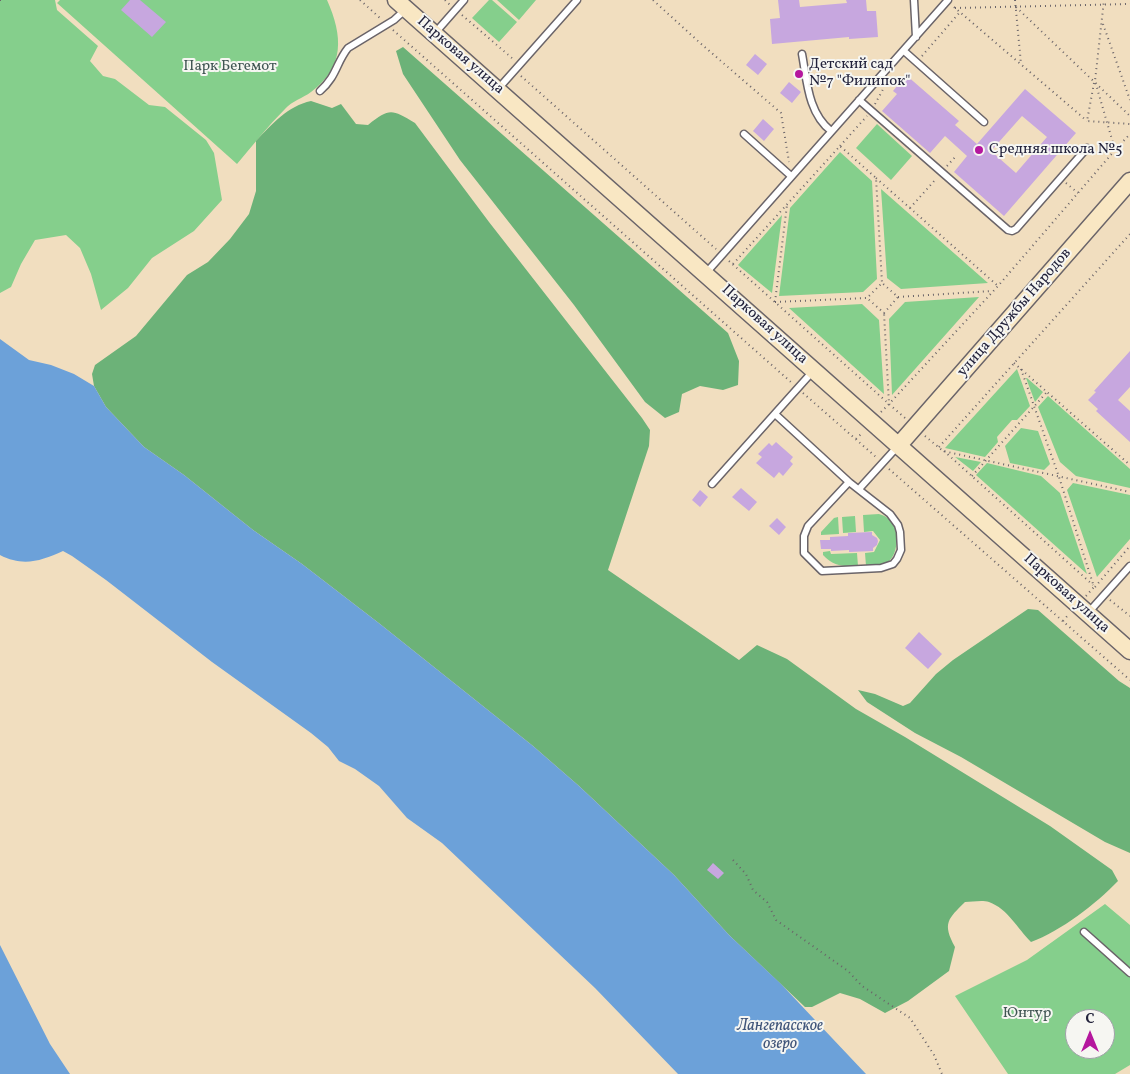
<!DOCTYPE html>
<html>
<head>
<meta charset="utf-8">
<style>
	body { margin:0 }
	#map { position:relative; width:1130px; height:1074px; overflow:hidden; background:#f1debf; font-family:Vollkorn,serif }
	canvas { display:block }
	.north { position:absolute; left:1065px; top:1009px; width:50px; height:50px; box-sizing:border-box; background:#f6f6f2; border:1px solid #a1a1a9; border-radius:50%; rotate:0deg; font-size:14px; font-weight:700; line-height:20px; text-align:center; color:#22223b }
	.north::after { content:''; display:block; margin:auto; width:18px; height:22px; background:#b5179e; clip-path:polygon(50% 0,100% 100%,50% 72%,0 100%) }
</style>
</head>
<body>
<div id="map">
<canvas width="1130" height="1074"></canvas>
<div class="north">С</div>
</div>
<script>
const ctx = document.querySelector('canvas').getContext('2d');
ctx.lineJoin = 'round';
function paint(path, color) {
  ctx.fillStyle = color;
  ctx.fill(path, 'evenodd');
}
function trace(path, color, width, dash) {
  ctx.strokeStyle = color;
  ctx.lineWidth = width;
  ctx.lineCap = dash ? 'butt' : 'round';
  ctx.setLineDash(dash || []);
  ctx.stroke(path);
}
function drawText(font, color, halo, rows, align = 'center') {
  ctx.font = font + ' Vollkorn,serif';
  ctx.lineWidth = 4;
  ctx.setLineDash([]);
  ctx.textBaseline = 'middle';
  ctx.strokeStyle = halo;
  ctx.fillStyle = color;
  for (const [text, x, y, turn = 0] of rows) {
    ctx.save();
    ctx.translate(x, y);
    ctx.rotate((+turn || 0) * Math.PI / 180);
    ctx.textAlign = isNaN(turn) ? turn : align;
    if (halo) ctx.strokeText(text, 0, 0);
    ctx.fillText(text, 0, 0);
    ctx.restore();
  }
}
const green = new Path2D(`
	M0,0H55L57,10L98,46L90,61L103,76L115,79L149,105L165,107L206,140L214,153L222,200L194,231L152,258L128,288L101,310L91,274L80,248L66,235L35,240L21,264L11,287L0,293Z
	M60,0H327C343,36 345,67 311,92C303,98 292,101 285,109C268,126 253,145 237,164L57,3Z
	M489,0H492L517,22L499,42L472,18Z
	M497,0H536L519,20Z
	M877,124L912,156L891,180L856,148Z
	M840,152L872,181L877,279L863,292L779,296L790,208Z
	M881,189L988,283L901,289L887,278Z
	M782,215L772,293L738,265Z
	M979,297L892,395L889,319L905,302Z
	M862,304L879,320L884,394L789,308Z
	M1017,369L1030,406L1017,420H1012L997,437L998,442L985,457L945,448Z
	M1027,378L1043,392L1035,402L1026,378Z
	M1048,396L1130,469V488L1076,476L1060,462L1038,407Z
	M1021,428L1038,431L1050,464L1044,470L1010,463L1005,446Z
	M955,457L981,462L973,471Z
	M987,463L1041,476L1060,493L1087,574L976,475Z
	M1073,483L1130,495V539L1097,577L1067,490Z
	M879,514C883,515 887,517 890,520C899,528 899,553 889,561C883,566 874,565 866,566L865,553L874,552L880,540L873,531L864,532L863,515Z
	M855,516L856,532L843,533L842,517Z
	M838,517L839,534L821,535V532L834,518Z
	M830,551L831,554L857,553L858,566C843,567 833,566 823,555V552Z
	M1105,904L1130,925V1065L1115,1074H1008L955,996L1027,960ZM1075,1019H1105V1049H1075Z`);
const forest = new Path2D(`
	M403,47L728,333L739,361L738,385L723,390L700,386L682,394L679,412L665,418L645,402L574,305L460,160L403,74L396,51Z
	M311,101L332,108L341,104L356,124L368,125C390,108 391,109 415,123L489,222L642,418L650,430L649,446L608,570L739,660L757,645L787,659L856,709L905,737L1050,826L1112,870L1118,881C1096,904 1061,931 1031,942C1017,928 1008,909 989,902C982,900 972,902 965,902C948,919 942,923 955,947L949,971L908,1001L885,1013L860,999L840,993L812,1007H805L729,935L674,875L579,786L533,746L380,624L302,564L253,530L184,475L144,447L106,407L94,386L92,374L95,365L136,336L187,275L208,262L230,239L249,214L256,191V141C272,124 288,106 311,101Z
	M1028,609L1038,610L1119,681L1130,688V853L1105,842L961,757L915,733L867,702L858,690L875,694L903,706L910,703L936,674L953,660Z`);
const water = new Path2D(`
	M0,339L29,360L51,365L74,374L94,386L106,407L144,447L184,475L253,530L302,564L380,624L533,746L579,786L674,875L729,935L781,984L866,1074H678L595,988L442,843L407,818L379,786L355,769L339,761L328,747L311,733L212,662L106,580L72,556L63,551C41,561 23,567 0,555Z
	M0,945L50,1044L70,1074H0Z`);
const building = new Path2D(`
	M130,0H140L166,22L152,37L121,10Z
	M778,0H799L800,7L847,3L846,0H866L867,11H876L878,37L849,39V37L772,44L770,19L780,18Z
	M755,54L767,64L758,75L746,65Z
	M906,75L959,121L955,125L977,144L1025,89L1076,133L1004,216L954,172L967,156L945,136L930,153L882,111L897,94L893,91ZM1022,116L1047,137L1016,173L991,151Z
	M789,82L801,92L792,103L780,93Z
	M763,119L774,129L764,141L753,131Z
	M1130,351V387L1118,400L1130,411V442L1096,411L1098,409L1088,400L1096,392L1094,391Z
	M776,442L793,457L790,461L793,464L783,476L779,472L774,478L756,463L762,457L758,454L769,443L772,446Z
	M741,488L757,502L749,511L732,497Z
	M700,490L708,497L700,507L692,500Z
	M777,518L786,527L779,535L769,526Z
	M872,532V535L877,538L878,541L877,545L873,548V551L849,552V550L831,551V549H821L820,540H830V537L848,536V533Z
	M919,632L942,654L928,669L905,648Z
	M713,863L724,873L718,879L707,870Z`);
const path = new Path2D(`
	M360,0L380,18
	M445,0L450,5
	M653,0L699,42L781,113L789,162
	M1015,0L1021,64
	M0,1V0
	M954,7L1087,121
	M1016,7L1130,116
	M955,8L1130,4
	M462,15L513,59
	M1103,24L1130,100
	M393,30L792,383
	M922,56L960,12
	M521,76L716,249
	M1094,83L1087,121L1130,124
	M875,104L886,84
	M840,146L867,116
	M1093,154L1115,150L1130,134
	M947,166L956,156
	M876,178L998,286
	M1066,183L1078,193
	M910,208L936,179
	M729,261L889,404
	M733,264L840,146L876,178L882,283
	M898,297L992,291
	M775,302L867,298L882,283L898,297L884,313L867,298
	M775,302L787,205
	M1014,363L1130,465
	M1021,369L1059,477L1094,587
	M803,393L876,457
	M881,412L889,404L884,313
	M905,418L889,404L998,286L1115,150L1095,81L1104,0
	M925,436L943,451L1130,492
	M856,439L863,432
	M939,447L1130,234
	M944,451L1093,585
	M889,469L1130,680
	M972,476L1047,392
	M1095,587L1130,546
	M1086,596L1094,587
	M1110,600L1130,616
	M1063,621L1069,614
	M733,860L746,874L753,890L767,902L776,920L848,971L862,986L910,1018L934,1055L942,1074`);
const lane = new Path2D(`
	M914,0L916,37
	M435,33L464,0
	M904,51L984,122
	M802,54C807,81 808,113 831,131
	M498,89L577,0
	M320,91C337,76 336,63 348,48L394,20L406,9
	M859,100L1008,230L1012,231L1016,229L1087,148
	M744,134L791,176
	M706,273L948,0
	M775,414L849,482L890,514L898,525L900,532L901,550L897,559L893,564L881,568L822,571L804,553V536L808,526L849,482
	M712,484L814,370
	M859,489L898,446
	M1088,613L1130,566
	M1084,932L1130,973`);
const secondary = new Path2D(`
	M396,0L1130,651
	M899,445L1130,181`);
const markers = [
	[799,74,5,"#b5179e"],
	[979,150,5,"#b5179e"]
];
const streetNames = [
	["Парковая улица",460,56,41],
	["улица Дружбы Народов",1015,313,-49],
	["Парковая улица",764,325,42],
	["Парковая улица",1066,594,42]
];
const poiNames = [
	["Детский сад",809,65],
	["№7 \"Филипок\"",809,82],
	["Средняя школа №5",989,150]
];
const parkNames = [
	["Парк Бегемот",230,67],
	["Юнтур",1027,1014]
];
const waterNames = [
	["Лангепасское",780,1027],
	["озеро",780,1045]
];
paint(green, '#85cf8c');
paint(forest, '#6cb278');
paint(water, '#6ca1d9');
paint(building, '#c7a7df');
trace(lane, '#6a6469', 9);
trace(secondary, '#6a6469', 19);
trace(path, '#6a6469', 2, [1, 4]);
trace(lane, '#fff', 6);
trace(secondary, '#f9e7c3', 16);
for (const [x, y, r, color] of markers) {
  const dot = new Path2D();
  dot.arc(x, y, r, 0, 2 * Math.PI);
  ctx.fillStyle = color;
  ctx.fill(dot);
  trace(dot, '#f6f6f2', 2);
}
drawText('15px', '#22223b', '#f6f6f2', streetNames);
drawText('15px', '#22223b', '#f6f6f2', poiNames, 'left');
drawText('15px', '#405653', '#f6f6f2', parkNames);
drawText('italic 16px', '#40557a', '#f6f6f2', waterNames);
</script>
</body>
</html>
